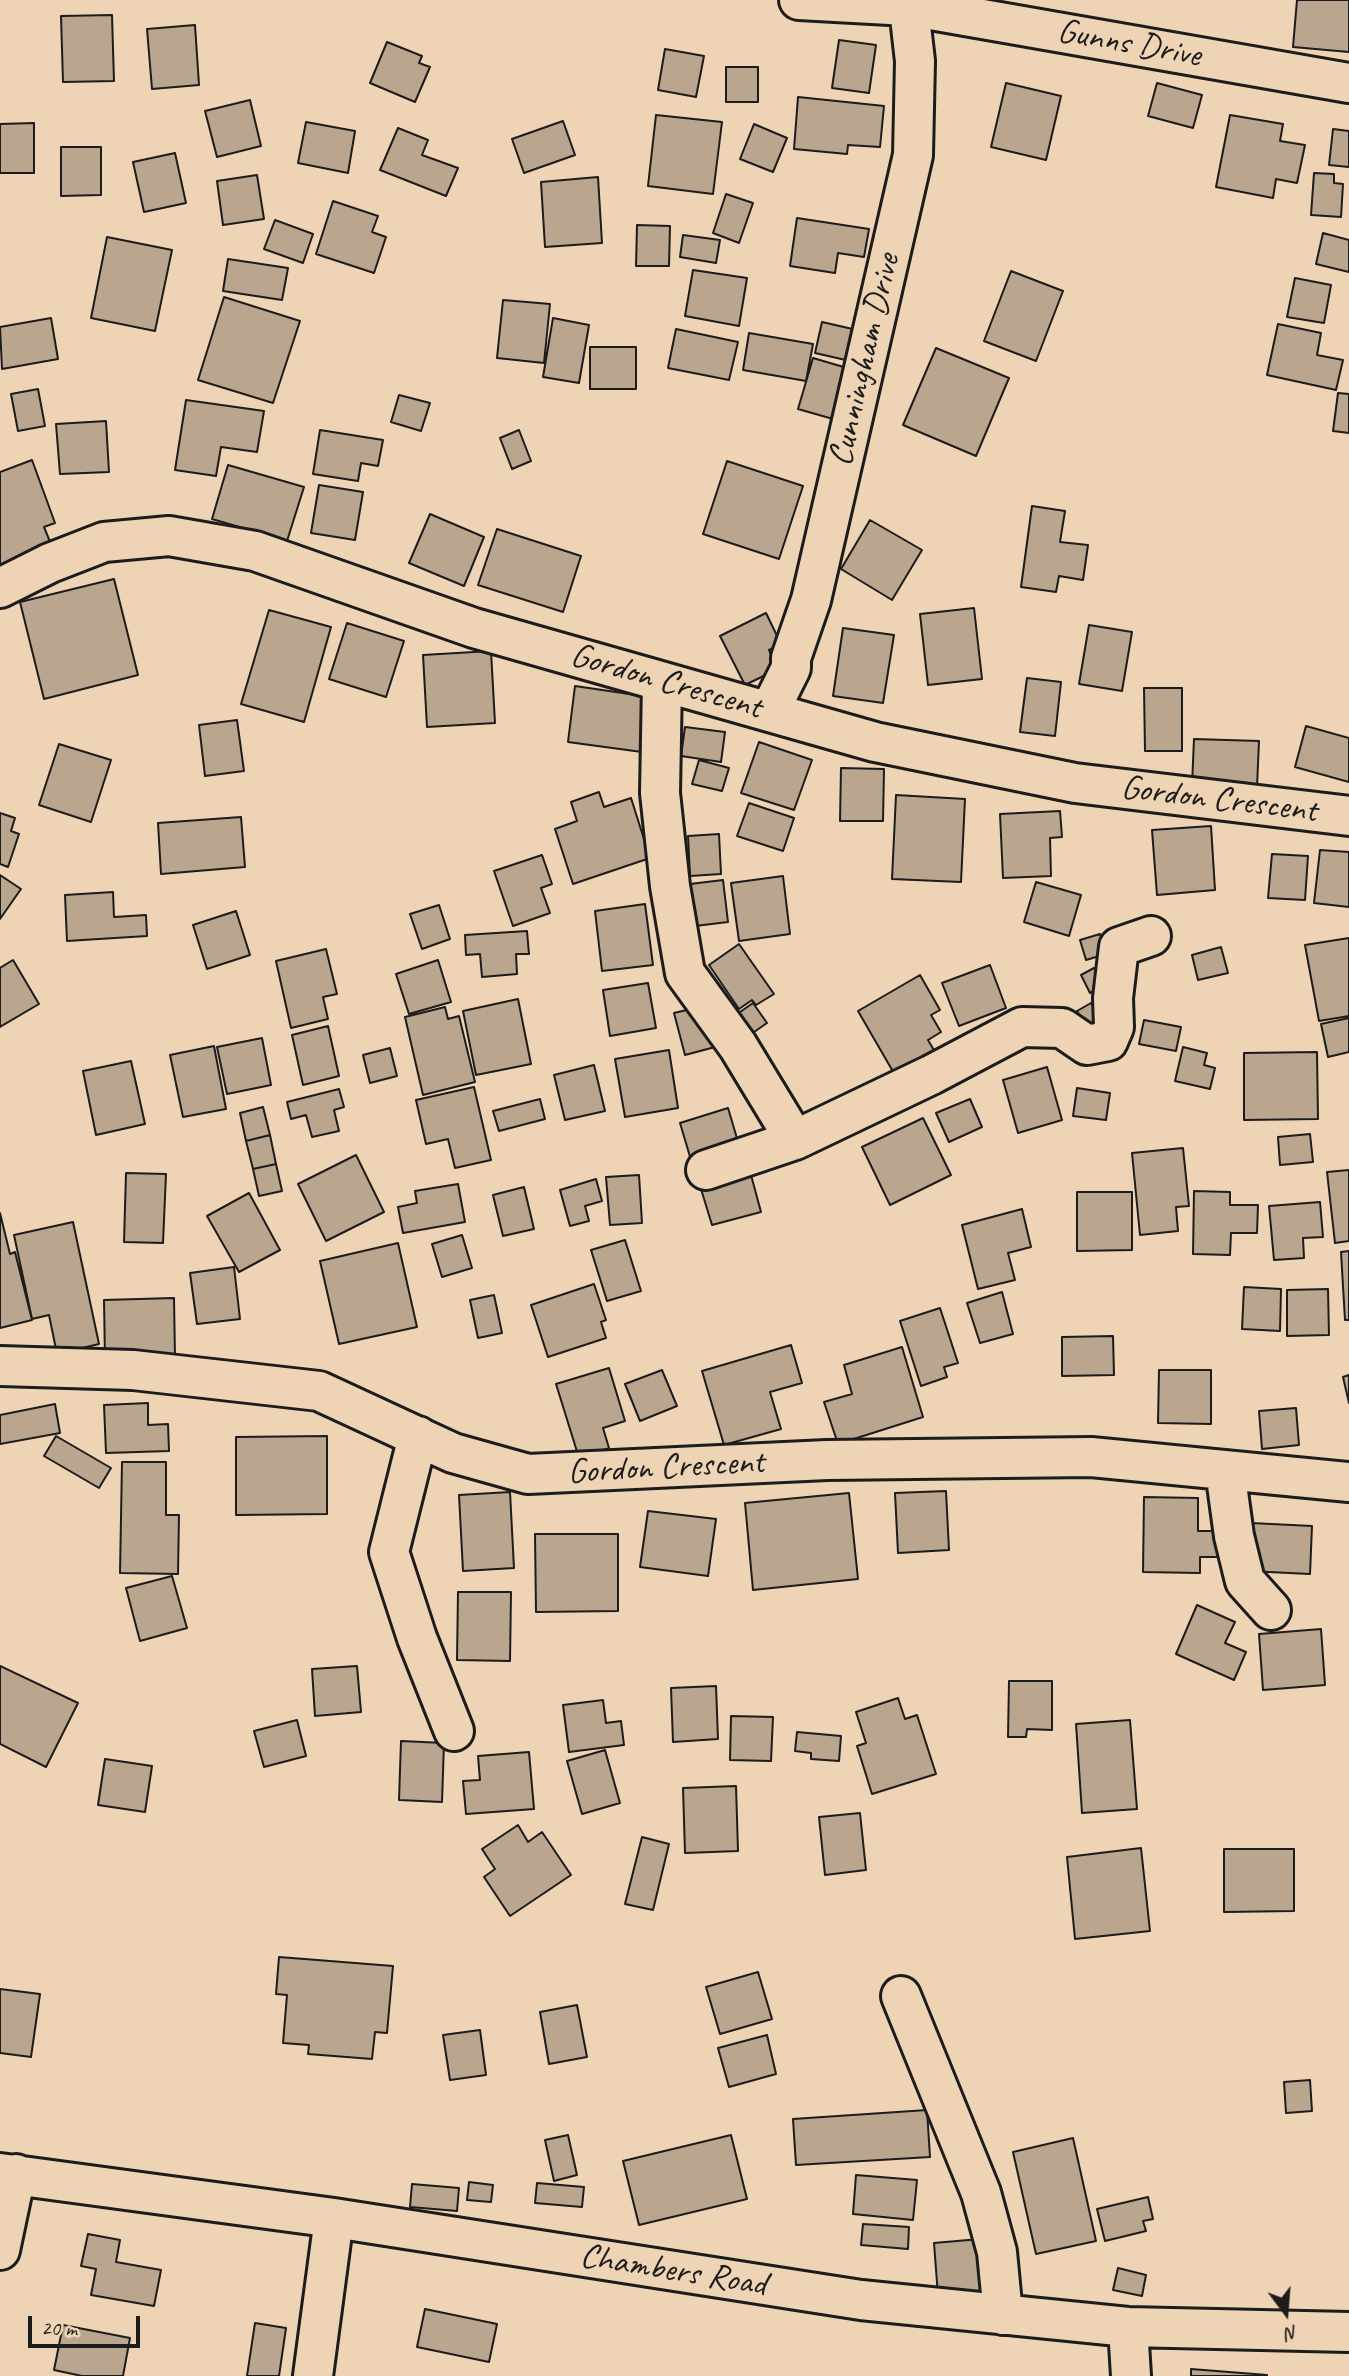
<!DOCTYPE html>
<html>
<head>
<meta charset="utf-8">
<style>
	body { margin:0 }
	#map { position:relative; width:1349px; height:2376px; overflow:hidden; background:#eed3b5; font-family:Caveat,sans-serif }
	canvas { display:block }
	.north { position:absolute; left:1251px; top:2278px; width:70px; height:70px; -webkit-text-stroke:5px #eed3b5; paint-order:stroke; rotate:164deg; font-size:19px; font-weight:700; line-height:28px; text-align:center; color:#1c1c1c }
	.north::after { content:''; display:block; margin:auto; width:24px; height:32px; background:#1c1c1c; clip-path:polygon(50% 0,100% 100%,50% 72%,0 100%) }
	.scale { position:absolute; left:28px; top:2316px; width:112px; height:32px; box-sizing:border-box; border:4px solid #1c1c1c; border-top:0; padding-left:9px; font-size:21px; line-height:24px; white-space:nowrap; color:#1c1c1c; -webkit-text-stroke:5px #eed3b5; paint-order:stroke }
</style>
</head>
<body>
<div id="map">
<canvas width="1349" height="2376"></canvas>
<div class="north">N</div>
<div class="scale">20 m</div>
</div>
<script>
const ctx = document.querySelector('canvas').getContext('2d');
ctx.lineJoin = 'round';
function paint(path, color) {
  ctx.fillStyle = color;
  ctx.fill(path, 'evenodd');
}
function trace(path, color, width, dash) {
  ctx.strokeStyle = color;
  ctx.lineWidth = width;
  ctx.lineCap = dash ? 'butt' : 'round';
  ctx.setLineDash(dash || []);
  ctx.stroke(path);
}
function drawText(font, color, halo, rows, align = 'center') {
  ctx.font = font + ' Caveat,sans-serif';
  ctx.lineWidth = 5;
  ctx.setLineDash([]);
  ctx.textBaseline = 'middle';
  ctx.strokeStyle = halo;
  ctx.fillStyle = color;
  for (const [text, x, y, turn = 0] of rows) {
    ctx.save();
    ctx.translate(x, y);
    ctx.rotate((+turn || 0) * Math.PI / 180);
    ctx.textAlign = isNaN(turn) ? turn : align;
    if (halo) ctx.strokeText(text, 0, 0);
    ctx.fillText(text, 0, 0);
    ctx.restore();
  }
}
const building = new Path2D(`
	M1297,0H1349V52L1293,47Z
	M112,15L114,81L63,82L61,16Z
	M195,25L199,85L152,89L147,29Z
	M839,40L876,45L869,93L832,88Z
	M387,42L422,56L419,63L430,67L415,102L370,83Z
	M665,49L704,56L696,97L658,90Z
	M726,67H758V102H726Z
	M1006,83L1061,96L1046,160L991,147Z
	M1157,83L1202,95L1193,128L1148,116Z
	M798,97L884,106L880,147L848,145L847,154L794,149Z
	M250,100L261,146L217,157L205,111Z
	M656,115L722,122L713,194L648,186Z
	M1230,115L1283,124L1280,141L1305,145L1297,183L1276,179L1273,198L1216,187Z
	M563,121L575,155L524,173L512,139Z
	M306,122L355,131L348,173L298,163Z
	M34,123V173H0V124Z
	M754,124L787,138L773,172L740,159Z
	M398,128L428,140L422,155L458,168L446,196L380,170Z
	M1333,129L1349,131V167L1329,165Z
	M61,147H101V195L61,196Z
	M175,153L186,203L144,212L133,162Z
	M1314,173L1334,174V183L1343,184L1341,217L1311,215Z
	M257,175L264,219L223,225L217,181Z
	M598,177L602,243L545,247L541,182Z
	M726,194L753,203L739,243L713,233Z
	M333,201L378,216L372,232L386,237L374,273L316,254Z
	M797,218L869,229L864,257L838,253L835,273L790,266Z
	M275,220L313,234L303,263L264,249Z
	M637,225L670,226L669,266H636Z
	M1323,233L1349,240V272L1316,264Z
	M683,235L720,240L716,263L680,257Z
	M107,237L172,250L155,331L91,318Z
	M228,259L288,268L282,300L223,291Z
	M693,270L747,278L739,326L685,316Z
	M1011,271L1063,291L1036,361L984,341Z
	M1295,278L1331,285L1324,323L1287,317Z
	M224,297L300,321L273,403L198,380Z
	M503,300L550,304L544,363L497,358Z
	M51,318L58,359L2,369L0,327Z
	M553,318L589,325L579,383L543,377Z
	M822,322L857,330L850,361L815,353Z
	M1278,324L1321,333L1317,355L1343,360L1336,390L1267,375Z
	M676,329L738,342L729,380L668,368Z
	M749,333L813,344L806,381L743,370Z
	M590,347H636V389H590Z
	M936,348L1009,378L976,456L903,425Z
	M813,358L847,368L833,419L798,409Z
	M38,389L45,426L18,431L11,394Z
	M1338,393L1349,394V433L1333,431Z
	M399,395L430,403L421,431L391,422Z
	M186,400L264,411L257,452L221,447L216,476L175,470Z
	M106,421L109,472L60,474L56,424Z
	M320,430L383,440L378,466L361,463L358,481L313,474Z
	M519,430L531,461L512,469L500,438Z
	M32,460L55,523L44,527L53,549L0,569V472Z
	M727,461L803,486L779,559L703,534Z
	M228,465L304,487L287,541L212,519Z
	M319,485L363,492L355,540L311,533Z
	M1032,506L1065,511L1060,542L1088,545L1083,580L1059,576L1056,592L1021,587Z
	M430,514L484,537L464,586L409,563Z
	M870,520L922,550L892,600L841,569Z
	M497,529L581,556L563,612L478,585Z
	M114,579L138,675L44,699L20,602Z
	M974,608L982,679L928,685L920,614Z
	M269,610L331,627L304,722L241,704Z
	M766,613L781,644L769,650L778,669L745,685L720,636Z
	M347,623L404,641L386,697L329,679Z
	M1089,625L1132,632L1122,691L1079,684Z
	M843,628L894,635L883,703L833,696Z
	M491,651L495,723L427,727L423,655Z
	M1027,678L1061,682L1055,736L1020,732Z
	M575,686L650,697L642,752L568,742Z
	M1144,688H1182V751H1145Z
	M237,720L244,771L205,776L199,725Z
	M1306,726L1349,738V782L1295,767Z
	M685,727L725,732L721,762L681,756Z
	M1194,739L1259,741L1257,787L1192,785Z
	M759,742L812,760L794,810L741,793Z
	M59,744L111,760L91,822L39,805Z
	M699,760L729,768L722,791L692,784Z
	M841,768L884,769L883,821H840Z
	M599,792L604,807L631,798L650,858L573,884L555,829L577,821L571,802Z
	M896,795L965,799L961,882L892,879Z
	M749,803L794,818L783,851L737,836Z
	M1060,811L1062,837L1050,838L1051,876L1003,878L1000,814Z
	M0,813L15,818L11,831L19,834L8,867L0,864Z
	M241,817L245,867L161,874L158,823Z
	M1211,826L1215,890L1157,895L1152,830Z
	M719,834L721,874L690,876L688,836Z
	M1320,850L1349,852V907L1314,903Z
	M1272,854L1308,856L1305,900L1268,898Z
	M542,855L552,884L541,888L550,913L513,926L494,871Z
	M0,875L21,889L0,919Z
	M783,876L790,934L739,941L731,883Z
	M723,880L728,922L695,926L690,884Z
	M1036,882L1081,895L1069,936L1024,922Z
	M113,892L114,917L146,915L147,936L67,941L65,895Z
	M645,904L653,965L602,971L595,911Z
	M439,905L450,939L422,949L410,914Z
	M236,911L250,955L207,969L193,925Z
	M527,931L529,954H516L517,974L482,977L480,954L466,955L465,935Z
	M1100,934L1106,954L1086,960L1080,940Z
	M1349,938V1016L1319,1021L1305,945Z
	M739,944L774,994L756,1005L752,1000L739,1009L709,965Z
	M1221,947L1228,973L1198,980L1192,955Z
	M326,949L337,994L323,997L328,1019L291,1028L276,961Z
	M13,960L39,1004L0,1027V968Z
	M438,960L451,1002L409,1014L396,974Z
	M990,965L1006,1008L959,1026L942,983Z
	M1094,968L1103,987L1090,993L1081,975Z
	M920,975L940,1010L931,1015L941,1032L928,1040L935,1052L895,1075L858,1011Z
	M648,983L656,1028L610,1036L603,990Z
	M518,999L531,1064L476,1075L463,1011Z
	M753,1003L767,1023L744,1039L730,1019Z
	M1091,1003L1104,1024L1090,1032L1077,1011Z
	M704,1006L715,1047L685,1055L674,1013Z
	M445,1007L448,1019L459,1016L475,1082L423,1095L405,1017Z
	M1349,1018V1052L1328,1057L1321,1024Z
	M1144,1020L1181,1027L1176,1051L1139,1044Z
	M328,1026L339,1076L303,1085L292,1035Z
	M262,1038L271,1085L227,1094L217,1047Z
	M214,1046L226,1109L183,1117L170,1055Z
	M1183,1047L1207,1053L1204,1065L1215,1068L1210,1089L1175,1081Z
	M390,1048L397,1076L370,1083L363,1055Z
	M669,1050L678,1108L625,1117L615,1059Z
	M1317,1052L1318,1119L1244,1120V1053Z
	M131,1061L145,1124L96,1135L83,1071Z
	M594,1065L605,1111L565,1120L554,1075Z
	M1047,1067L1062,1120L1018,1133L1003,1080Z
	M474,1087L491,1160L455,1168L448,1139L426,1144L416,1100Z
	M1077,1088L1110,1093L1106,1120L1073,1116Z
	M339,1089L344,1107L334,1110L339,1131L312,1137L306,1115L291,1119L287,1102Z
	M540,1099L545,1119L499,1131L493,1111Z
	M970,1099L982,1127L949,1142L936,1113Z
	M263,1107L270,1135L246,1141L240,1113Z
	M728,1108L739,1145L691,1160L680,1123Z
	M923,1118L951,1175L890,1205L862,1147Z
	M1310,1134L1313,1162L1280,1165L1278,1137Z
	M270,1135L276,1164L253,1169L246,1141Z
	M1183,1148L1189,1206L1176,1207L1178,1231L1140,1235L1132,1153Z
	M356,1155L384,1212L326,1241L298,1184Z
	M276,1164L282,1191L259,1196L253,1169Z
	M1349,1170V1241L1335,1243L1327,1172Z
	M126,1173L166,1174L163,1243L124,1242Z
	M639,1175L642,1223L610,1225L606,1177Z
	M751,1175L761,1212L712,1225L701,1189Z
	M596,1179L602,1201L585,1206L589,1221L570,1226L560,1190Z
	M458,1184L465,1222L403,1233L398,1207L417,1203L415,1191Z
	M524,1187L534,1229L503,1236L493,1195Z
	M1194,1191L1230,1192V1205H1258L1257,1233H1231L1230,1255L1193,1254Z
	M1077,1192H1132V1250L1077,1251Z
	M249,1193L280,1250L239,1272L207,1216Z
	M1320,1202L1323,1237L1303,1238L1304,1258L1274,1260L1269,1206Z
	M1022,1209L1031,1247L1008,1253L1015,1280L978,1289L962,1225Z
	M0,1213L10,1254L15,1252L32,1320L0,1328Z
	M73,1222L99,1344L57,1354L49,1315L32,1319L14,1235Z
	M462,1235L472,1268L442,1277L432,1244Z
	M625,1240L641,1291L607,1301L591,1250Z
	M398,1243L417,1327L339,1344L320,1261Z
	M1349,1251V1320H1345L1341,1252Z
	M234,1267L240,1319L197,1324L190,1273Z
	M594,1284L606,1320L601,1322L606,1338L548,1357L531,1305Z
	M1244,1287L1281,1289L1280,1331L1242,1329Z
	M1328,1289L1329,1335L1287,1336V1290Z
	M1002,1292L1013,1334L980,1343L967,1303Z
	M494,1295L502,1333L478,1338L470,1300Z
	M174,1298L175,1357L105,1360L104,1300Z
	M940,1308L958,1363L944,1367L947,1377L921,1386L900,1321Z
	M1113,1336L1114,1375L1062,1376V1337Z
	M791,1345L802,1383L770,1392L781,1429L724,1445L702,1371Z
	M902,1347L923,1417L838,1444L824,1402L852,1394L844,1365Z
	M609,1368L625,1421L603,1428L609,1448L579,1458L556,1384Z
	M662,1370L677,1406L640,1421L625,1384Z
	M1159,1370H1211V1424L1158,1423Z
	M1349,1375V1403L1343,1377Z
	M148,1403V1425L168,1424L169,1451L106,1453L104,1405Z
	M55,1404L60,1433L0,1444V1415Z
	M1296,1408L1299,1445L1262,1449L1259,1411Z
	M56,1436L111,1468L99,1488L44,1456Z
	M327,1436V1514L236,1515V1437Z
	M122,1462H166V1515H179L178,1574L120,1573Z
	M946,1491L949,1550L898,1553L895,1493Z
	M510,1492L514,1568L463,1571L459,1495Z
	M849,1493L858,1579L753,1590L745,1503Z
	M1144,1497L1198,1498V1531H1221L1220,1557H1200V1573L1143,1572Z
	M648,1511L716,1519L708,1576L640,1567Z
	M1251,1523L1312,1526L1310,1574L1248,1571Z
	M535,1534H618V1611L536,1612Z
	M172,1576L187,1628L140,1641L126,1588Z
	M458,1592H511L510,1661L457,1660Z
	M1197,1605L1235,1622L1225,1643L1246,1652L1234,1680L1176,1654Z
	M1321,1629L1325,1685L1263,1690L1259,1634Z
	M0,1666L78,1703L46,1767L0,1744Z
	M357,1666L361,1712L315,1716L312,1669Z
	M1009,1681H1052V1730L1027,1729L1026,1737H1008Z
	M716,1686L718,1739L673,1742L671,1688Z
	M898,1698L905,1719L917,1715L936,1774L872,1794L857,1746L866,1743L856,1712Z
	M603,1700L606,1723L621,1721L624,1745L569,1752L563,1705Z
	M731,1716L773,1717L771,1761L730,1760Z
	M297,1720L306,1756L264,1767L254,1731Z
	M1130,1720L1137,1809L1082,1813L1076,1724Z
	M797,1732L841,1736L839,1761L811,1759V1753L795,1751Z
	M401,1741L444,1743L442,1802L399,1800Z
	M605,1750L620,1803L582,1814L567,1761Z
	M529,1752L534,1809L466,1814L463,1781L480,1780L478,1756Z
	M105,1759L152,1766L145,1812L98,1805Z
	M736,1786L738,1851L685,1853L683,1788Z
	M860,1813L866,1870L825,1875L819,1817Z
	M518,1825L528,1842L542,1832L571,1875L510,1916L484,1877L495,1869L482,1849Z
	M642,1837L669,1844L653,1910L625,1904Z
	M1141,1848L1150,1931L1075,1939L1067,1857Z
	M1224,1849H1294V1911L1224,1912Z
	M279,1957L393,1966L387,2033L375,2032L372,2059L308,2054L309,2045L283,2043L287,1995L276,1994Z
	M758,1972L772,2019L720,2034L706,1987Z
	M0,1989L40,1994L31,2057L0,2053Z
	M577,2005L587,2057L549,2064L540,2012Z
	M480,2030L486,2075L450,2080L443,2035Z
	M767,2035L776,2074L729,2087L718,2048Z
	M1310,2080L1312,2111L1286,2113L1284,2082Z
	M927,2110L930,2157L796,2165L793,2119Z
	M568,2135L577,2175L554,2181L545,2140Z
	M731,2135L747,2199L639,2225L623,2161Z
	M1073,2138L1096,2241L1036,2254L1013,2152Z
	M856,2175L917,2180L913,2220L853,2214Z
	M469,2182L493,2185L491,2202L467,2200Z
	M537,2183L584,2187L582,2207L535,2203Z
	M412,2184L459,2188L457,2211L410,2207Z
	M1148,2197L1153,2219L1143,2221L1146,2231L1105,2241L1097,2209Z
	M863,2224L909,2227L908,2249L861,2245Z
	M88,2234L120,2240L116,2262L161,2270L154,2306L91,2295L96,2269L81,2266Z
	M980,2239L984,2292L938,2296L934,2243Z
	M1118,2268L1146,2275L1142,2296L1113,2290Z
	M425,2309L497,2324L489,2362L417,2347Z
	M255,2323L286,2328L279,2376H247Z
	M63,2325L130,2338L123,2376H82L54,2370Z
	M1191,2369L1267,2375V2376H1191Z`);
const minor = new Path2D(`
	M799,0L908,6L1349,83
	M0,588L50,563L104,542L169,536L255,551L474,628L875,742L1075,783L1349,816
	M662,682L660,793L670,886L685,973L738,1046L795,1140L931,1075L1022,1027L1062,1028L1087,1045L1108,1041L1114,1027L1113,998L1119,947L1151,936
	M769,712L791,668V658L811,600L913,155L915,61L908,0
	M706,1170L795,1140
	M0,1366L133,1370L319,1391L453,1453L528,1474L827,1460L1091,1457L1349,1482
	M418,1436L389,1552L417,1638L454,1731
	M1225,1470L1234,1536L1245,1581L1271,1610
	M901,1996L981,2193L997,2252L1003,2315
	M0,2173L334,2218L861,2300L1128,2327L1349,2332
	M0,2250L16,2174
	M1128,2327L1131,2376
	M313,2376L334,2218`);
const streetNames = [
	["Gunns Drive",1129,44,10],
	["Cunningham Drive",865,360,-77],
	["Gordon Crescent",666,682,16],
	["Gordon Crescent",1219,800,7],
	["Gordon Crescent",666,1468,-3],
	["Chambers Road",673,2271,9]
];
paint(building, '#baa58f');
trace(building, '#1c1c1c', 2);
trace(minor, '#1c1c1c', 44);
trace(minor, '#eed3b5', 38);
drawText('35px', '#1c1c1c', '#eed3b5', streetNames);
</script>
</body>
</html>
